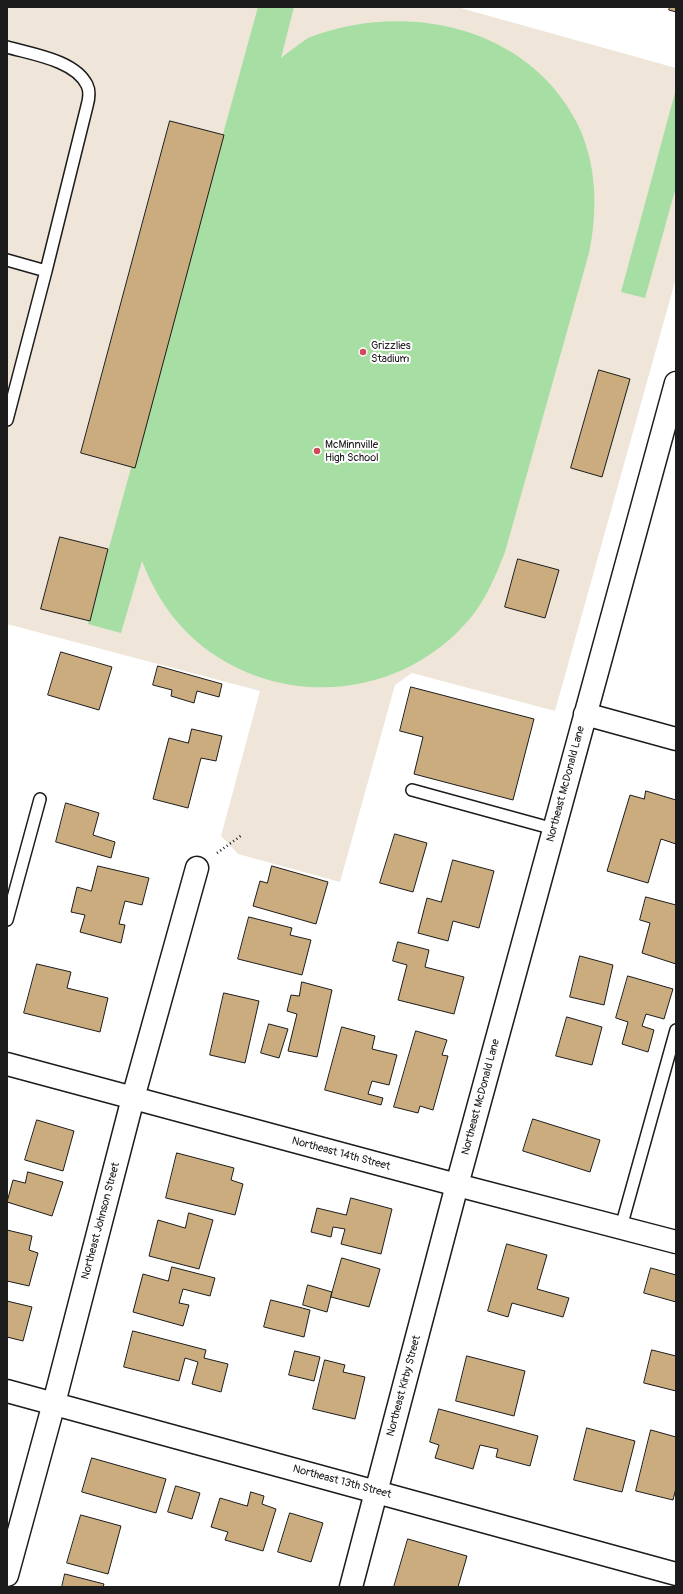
<!DOCTYPE html>
<html>
<head>
<meta charset="utf-8">
<style>
	body { margin:0 }
	#map { position:relative; width:683px; height:1594px; overflow:hidden; background:#fff; font-family:Pangolin,sans-serif }
	canvas { display:block }
	.frame { position:absolute; inset:0; border:8px solid #1c1c1c; pointer-events:none }
</style>
</head>
<body>
<div id="map">
<canvas width="683" height="1594"></canvas>
<div class="frame"></div>
</div>
<script>
const ctx = document.querySelector('canvas').getContext('2d');
ctx.lineJoin = 'round';
function paint(path, color) {
  ctx.fillStyle = color;
  ctx.fill(path, 'evenodd');
}
function trace(path, color, width, dash) {
  ctx.strokeStyle = color;
  ctx.lineWidth = width;
  ctx.lineCap = dash ? 'butt' : 'round';
  ctx.setLineDash(dash || []);
  ctx.stroke(path);
}
function drawText(font, color, halo, rows, align = 'center') {
  ctx.font = font + ' Pangolin,sans-serif';
  ctx.lineWidth = 4;
  ctx.setLineDash([]);
  ctx.textBaseline = 'middle';
  ctx.strokeStyle = halo;
  ctx.fillStyle = color;
  for (const [text, x, y, turn = 0] of rows) {
    ctx.save();
    ctx.translate(x, y);
    ctx.rotate((+turn || 0) * Math.PI / 180);
    ctx.textAlign = isNaN(turn) ? turn : align;
    if (halo) ctx.strokeText(text, 0, 0);
    ctx.fillText(text, 0, 0);
    ctx.restore();
  }
}
const built = new Path2D(`
	M7,7H457L676,68V278L555,711L412,673L395,685L340,882L238,854L221,836L260,691L7,624Z`);
const green = new Path2D(`
	M258,7H294L281,58C290,51 299,44 308,38C405,0 528,26 577,123C597,163 598,210 589,253L505,552C496,575 487,597 472,616C403,701 278,711 196,641C171,619 154,592 142,561L121,633L88,624Z
	M676,89V187L645,298L621,292Z`);
const building = new Path2D(`
	M670,7H676V12L669,10Z
	M170,121L224,135L135,468L81,453Z
	M599,370L630,379L602,477L571,468Z
	M60,537L108,549L90,621L41,609Z
	M518,559L559,570L545,618L505,607Z
	M61,652L112,667L99,710L48,695Z
	M158,666L222,684L219,697L197,691L194,703L171,696L172,690L153,685Z
	M411,687L534,719L513,800L414,774L423,737L400,731Z
	M192,729L222,736L216,761L201,758L188,808L153,799L169,738L188,743Z
	M646,791L676,800V844L661,839L648,883L607,871L630,795L644,799Z
	M66,803L99,813L93,835L115,842L111,858L56,842Z
	M395,834L427,843L413,892L380,883Z
	M453,860L494,871L479,928L453,921L448,941L418,933L427,898L441,902Z
	M98,866L149,878L142,905L125,901L119,924L125,925L121,943L80,932L85,915L71,912L77,887L91,891Z
	M272,866L328,882L316,924L253,906L260,881L267,883Z
	M646,897L676,905V964L642,953L650,923L640,920Z
	M249,917L292,928L290,935L311,940L302,975L238,959Z
	M398,942L429,950L425,967L464,977L454,1014L398,1000L407,965L393,961Z
	M580,956L613,965L604,1005L570,997Z
	M37,964L71,972L67,988L108,998L100,1032L24,1013Z
	M628,976L673,989L664,1019L646,1014L642,1026L654,1030L648,1052L622,1044L628,1022L616,1018Z
	M302,982L332,990L317,1057L288,1051L297,1014L287,1011L291,995L299,996Z
	M224,993L259,1001L245,1063L210,1055Z
	M567,1017L602,1027L592,1065L556,1056Z
	M269,1024L288,1029L279,1058L261,1053Z
	M342,1027L375,1036L372,1049L397,1055L389,1085L372,1081L368,1094L383,1098L381,1105L325,1090Z
	M416,1031L447,1040L442,1055L448,1056L433,1110L420,1106L418,1113L394,1107Z
	M533,1119L600,1140L590,1172L523,1151Z
	M37,1120L74,1131L63,1171L25,1160Z
	M177,1153L234,1168L231,1180L243,1184L235,1215L166,1198Z
	M28,1172L63,1182L52,1216L7,1202L13,1180L25,1183Z
	M351,1198L392,1209L381,1254L341,1244L345,1229L333,1227L331,1237L311,1232L317,1208L346,1215Z
	M189,1213L213,1220L199,1269L149,1256L158,1220L185,1228Z
	M7,1230L32,1236L29,1250L38,1253L29,1286L7,1281Z
	M507,1244L547,1255L537,1289L569,1298L563,1317L512,1303L508,1317L488,1311Z
	M342,1258L380,1269L369,1307L331,1297Z
	M172,1267L215,1278L210,1296L183,1289L179,1303L189,1305L183,1326L133,1312L143,1274L168,1281Z
	M651,1268L676,1275V1302L644,1293Z
	M308,1285L332,1292L327,1312L303,1305Z
	M271,1300L310,1310L304,1337L264,1327Z
	M7,1301L32,1307L23,1341L7,1337Z
	M133,1331L206,1350L204,1358L228,1364L221,1392L192,1384L198,1362L185,1358L179,1381L124,1367Z
	M652,1350L676,1356V1391L644,1383Z
	M295,1351L320,1357L314,1381L289,1375Z
	M467,1356L525,1371L514,1416L456,1401Z
	M325,1360L345,1365L343,1372L365,1377L355,1419L313,1409Z
	M439,1409L538,1436L530,1466L496,1457L498,1449L480,1445L473,1469L435,1458L439,1445L430,1442Z
	M587,1428L635,1441L622,1492L574,1480Z
	M651,1430L676,1437V1488L673,1500L636,1491Z
	M92,1458L166,1479L156,1513L82,1492Z
	M176,1486L200,1493L192,1519L168,1512Z
	M251,1492L264,1496L262,1504L276,1509L263,1551L225,1540L228,1532L211,1527L220,1498L247,1506Z
	M290,1513L323,1523L311,1562L278,1552Z
	M81,1515L121,1526L108,1574L67,1563Z
	M408,1539L467,1556L458,1587H394Z
	M65,1574L104,1584L103,1587H62Z`);
const path = new Path2D(`
	M217,853L242,835`);
const service = new Path2D(`
	M7,47C31,54 75,60 87,85C90,91 89,99 87,106L46,271
	M7,260L46,271L7,420
	M412,790L554,829
	M7,920L40,799
	M621,1227L676,1030`);
const minor = new Path2D(`
	M585,714L676,739
	M7,1064L457,1185L676,1242
	M7,1391L676,1574
	M7,1575L54,1403L133,1098L197,868
	M351,1587L457,1185L676,383`);
const markers = [
	[363,352,4,"#d1495b"],
	[317,451,4,"#d1495b"]
];
const poiNames = [
	["Grizzlies",371,346],
	["Stadium",371,359],
	["McMinnville",325,445],
	["High School",325,458]
];
const streetNames = [
	["Northeast McDonald Lane",566,784,-75],
	["Northeast McDonald Lane",481,1097,-75],
	["Northeast 14th Street",341,1154,15],
	["Northeast Johnson Street",101,1221,-75],
	["Northeast Kirby Street",404,1386,-75],
	["Northeast 13th Street",342,1482,15]
];
paint(built, '#efe6d9');
paint(green, '#a6dea3');
paint(building, '#caac7f');
trace(building, '#1c1c1c', 1);
trace(service, '#1c1c1c', 14);
trace(minor, '#1c1c1c', 25);
trace(path, '#1c1c1c', 2.5, [1, 3]);
trace(service, '#fff', 11);
trace(minor, '#fff', 22);
for (const [x, y, r, color] of markers) {
  const dot = new Path2D();
  dot.arc(x, y, r, 0, 2 * Math.PI);
  ctx.fillStyle = color;
  ctx.fill(dot);
  trace(dot, '#fff', 1.5);
}
drawText('11px', '#1c1c1c', '#fff', poiNames, 'left');
drawText('11px', '#1c1c1c', '#fff', streetNames);
</script>
</body>
</html>
